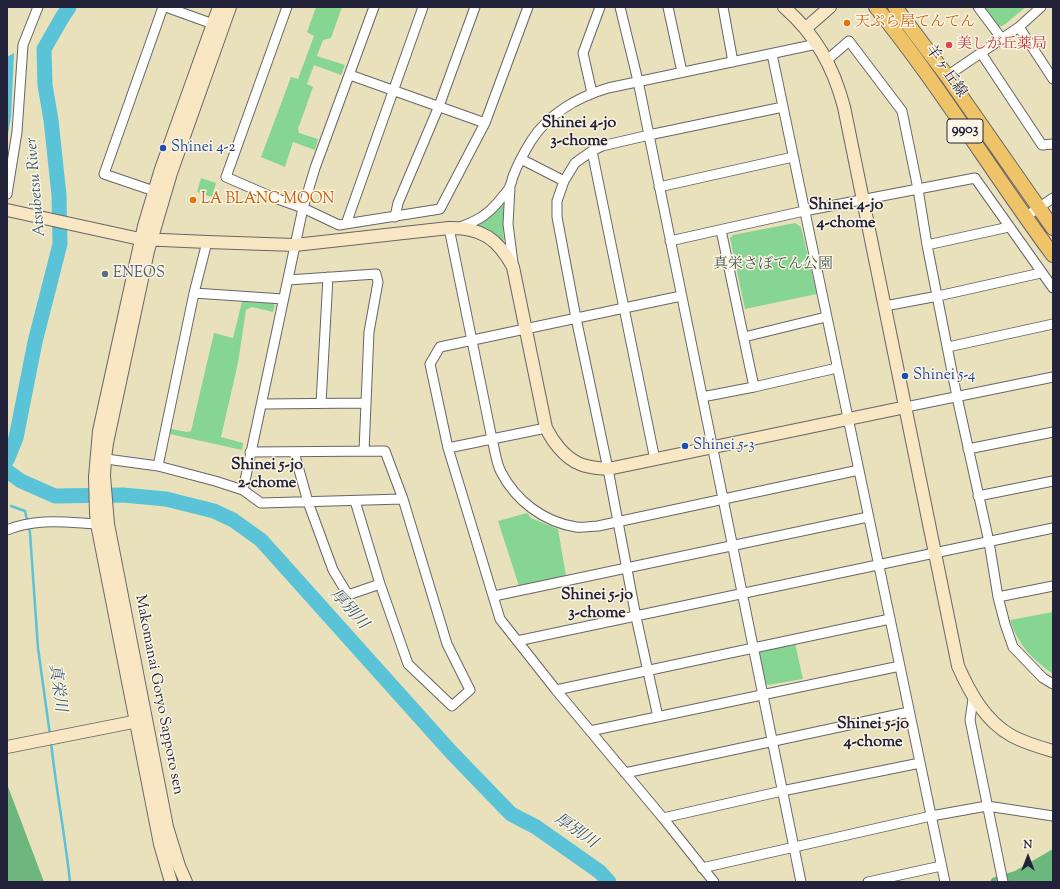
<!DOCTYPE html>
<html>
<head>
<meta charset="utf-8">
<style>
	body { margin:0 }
	#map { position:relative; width:1060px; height:889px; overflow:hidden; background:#e9e1bc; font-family:"Sorts Mill Goudy",serif }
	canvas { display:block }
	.frame { position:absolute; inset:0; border:8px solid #22223b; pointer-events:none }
	.north { position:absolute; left:1008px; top:837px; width:40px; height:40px; -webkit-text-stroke:3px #fcf5e5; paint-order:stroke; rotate:0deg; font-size:11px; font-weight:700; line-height:16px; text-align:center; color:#22223b }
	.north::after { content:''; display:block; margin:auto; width:14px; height:18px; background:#22223b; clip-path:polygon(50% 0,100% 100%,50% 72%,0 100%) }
</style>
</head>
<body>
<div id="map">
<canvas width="1060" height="889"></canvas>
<div class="frame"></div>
<div class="north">N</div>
</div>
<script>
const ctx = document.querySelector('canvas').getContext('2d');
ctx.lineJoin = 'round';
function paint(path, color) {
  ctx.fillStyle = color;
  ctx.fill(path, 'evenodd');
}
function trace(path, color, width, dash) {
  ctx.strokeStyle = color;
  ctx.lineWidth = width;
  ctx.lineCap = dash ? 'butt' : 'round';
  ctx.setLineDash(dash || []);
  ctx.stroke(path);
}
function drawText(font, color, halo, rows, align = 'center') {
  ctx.font = font + ' "Sorts Mill Goudy","Noto Serif JP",serif';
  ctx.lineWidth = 3;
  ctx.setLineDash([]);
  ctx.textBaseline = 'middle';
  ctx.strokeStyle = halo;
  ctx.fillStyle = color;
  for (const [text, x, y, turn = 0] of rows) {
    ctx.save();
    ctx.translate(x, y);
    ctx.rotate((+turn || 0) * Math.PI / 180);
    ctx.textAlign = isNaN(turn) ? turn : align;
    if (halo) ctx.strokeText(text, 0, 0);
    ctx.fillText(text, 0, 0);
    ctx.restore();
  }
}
const green = new Path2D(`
	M316,7H342L331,38L323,40L317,56L345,65L341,75L314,65L307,84L313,87L298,129L299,133L318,139L315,150L293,142L285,167L261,157L291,77L298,79L314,36L307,32Z
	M984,7H1026L1004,25L999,27Z
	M201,178L216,183L212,197L197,192Z
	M502,205L504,206L503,228L504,240L503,242L490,232L478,225L479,222Z
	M795,223L801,227L817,294L745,309L730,238L733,235Z
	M242,302L272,303L275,305L273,312L252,307L246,310L238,363L221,437L243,443L242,450L170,434L171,429L187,432L191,431L214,333L233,338Z
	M527,513L531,518L558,529L566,576L519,586L498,521Z
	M1053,612V674C1031,658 1019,646 1010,620Z
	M795,643L803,679L768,685L765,683L759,652L762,649Z`);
const forest = new Path2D(`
	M7,784L44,882H7Z
	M1053,849V882H990L992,878L1015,871Z`);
const water = new Path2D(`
	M14,53L11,117L7,140V57Z`);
const stream = new Path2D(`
	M11,506L25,511L30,533L38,648L50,735
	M51,742C56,789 65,835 70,882`);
const river = new Path2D(`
	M7,460L16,438L35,342L60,244L59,195L51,120L45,85L44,49L63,16L69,7
	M7,471L21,481L55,496L123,495L166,499L214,511L233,520L261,540L451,752L511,814L536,827L600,872L609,882`);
const street = new Path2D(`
	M166,7L213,24
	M287,7L226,177L272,197L303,208L339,225L440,209L485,123L528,7
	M620,7L638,81L801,882
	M668,7L682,72
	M723,7L733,62
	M978,7L1002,39
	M1019,27L1053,79
	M981,53L1042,145L1053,144
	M772,54L945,882
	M827,60L849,41L902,111L918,189L927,245L957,397L989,542L998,597L1005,624L1013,647L1043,678L1053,684
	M350,75L485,123
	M947,76L1019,27L1041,7
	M592,93L583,53L600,7
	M592,151L655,460
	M521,159L564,181
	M510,187L508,224L513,263
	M659,187L793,157
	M154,191L104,174L163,7
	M7,194L17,132L23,45L38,7
	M395,217L398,203L439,106L475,7
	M1025,217L1053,198
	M346,224L423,7
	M460,227C480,220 490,213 503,196C506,193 509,189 510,186C512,182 512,178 514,174C518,163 525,151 531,141C548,114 578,97 608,88L817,44
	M449,228L492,439C495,450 496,463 501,472C516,501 544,522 576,527C583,528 591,526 598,526L859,470
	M721,230L754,387
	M670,241L804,211L975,178L1053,288
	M927,245L1009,227
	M288,280L376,274L378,282L369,332L364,451
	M194,293L283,299
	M681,296L440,347L430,364L448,448L500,619L556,690L663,818L714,882
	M885,306L938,296L1041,273
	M744,337L826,317
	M948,347L1053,324
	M702,397L754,387L837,368
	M321,403L328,277
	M262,404L366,403
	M906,407L1053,377
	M448,448L546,428
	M968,449L1053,432
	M250,452L385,451L403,499L447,644L470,690L452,706L408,664L380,584L355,501
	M294,452L308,502L333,570L348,595L380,584
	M99,458L158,466L215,481L243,490L303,208L315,168L374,7
	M158,466L194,293L207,242
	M243,490L261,503L403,499
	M978,496L1053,481
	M7,530C38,517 70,523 102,524
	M494,596L868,517
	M998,597L1053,586
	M517,641L1053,528
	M556,690L890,619
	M973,699L970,720L1003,882
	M658,717L636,617L608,469L576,318L557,217V201L564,181L575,163L592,151L602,146L649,135L783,107
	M590,731L900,666
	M625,773L909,712
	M663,818L782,791L920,763
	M702,868L931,816L987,806L1053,816
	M868,882L941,866`);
const secondary = new Path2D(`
	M784,7C816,35 833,66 844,107L958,666C970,693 985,721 1012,736C1025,743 1039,747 1053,751
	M806,28L830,7
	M7,210L140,239L207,242L295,245L449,228C481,227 498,239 513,267L546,428C553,442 565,458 580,464C589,468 599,468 608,469L906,407
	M7,747L143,720
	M171,882L160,844L97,524L96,513L95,477L99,431L144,226L161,169L219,7
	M186,882L179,866L167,827L108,524L104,476L105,458L107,443L148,251L171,173L230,7`);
const primary = new Path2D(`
	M876,7C940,86 993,174 1053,255
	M895,7L947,76L1053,228`);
const markers = [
	[847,23,4,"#e8710a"],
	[949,45,4,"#e0444e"],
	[163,148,4,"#1a4fb4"],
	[193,200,4,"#e8710a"],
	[105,274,4,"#5c6f8a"],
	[905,376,4,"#1a4fb4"],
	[685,446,4,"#1a4fb4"]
];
const shields = [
	[965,131,36]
];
const shieldNames = [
	["9903",965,131]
];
const foodNames = [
	["天ぷら屋てんてん",855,23],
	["LA BLANC MOON",201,200]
];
const healthNames = [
	["美しが丘薬局",957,45]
];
const streetNames = [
	["羊ヶ丘線",945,72,55],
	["Makomanai Goryo Sapporo sen",158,695,79]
];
const transitNames = [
	["Shinei 4-2",171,148],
	["Shinei 5-4",913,376],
	["Shinei 5-3",693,446]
];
const parkNames = [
	["真栄さぼてん公園",773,265]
];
const serviceNames = [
	["ENEOS",113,274]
];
const neighbourhoodNames = [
	["Shinei 4-jo",579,124],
	["3-chome",579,142],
	["Shinei 4-jo",846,206],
	["4-chome",846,224],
	["Shinei 5-jo",267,466],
	["2-chome",267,484],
	["Shinei 5-jo",597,596],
	["3-chome",597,614],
	["Shinei 5-jo",873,725],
	["4-chome",873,743]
];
const waterNames = [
	["Atsubetsu River",37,187,-95],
	["厚別川",348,610,48],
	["真栄川",56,688,82],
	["厚別川",575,832,35]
];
paint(green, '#87d593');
paint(forest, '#6db67d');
paint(water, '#5bc3d7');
trace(stream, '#5bc3d7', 2.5);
trace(river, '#5bc3d7', 15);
trace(street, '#686568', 11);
trace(secondary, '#686568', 14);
trace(primary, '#686568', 16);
trace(street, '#fff', 9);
trace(secondary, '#f9e7c3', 12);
trace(primary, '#efc469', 14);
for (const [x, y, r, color] of markers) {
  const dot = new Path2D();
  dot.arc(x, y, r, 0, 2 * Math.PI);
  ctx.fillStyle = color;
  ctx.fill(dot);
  trace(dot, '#fcf5e5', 1.5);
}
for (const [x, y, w] of shields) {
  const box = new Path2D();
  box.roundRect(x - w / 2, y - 12, w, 24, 3);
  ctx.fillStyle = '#fcf5e5';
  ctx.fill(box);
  trace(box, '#22223b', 1);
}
drawText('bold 14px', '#22223b', null, shieldNames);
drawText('15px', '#c56008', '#fcf5e5', foodNames, 'left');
drawText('15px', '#be3a42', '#fcf5e5', healthNames, 'left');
drawText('15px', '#22223b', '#fcf5e5', streetNames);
drawText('15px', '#164399', '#fcf5e5', transitNames, 'left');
drawText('15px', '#405855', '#fcf5e5', parkNames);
drawText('15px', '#4e5e75', '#fcf5e5', serviceNames, 'left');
drawText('bold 16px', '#22223b', '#fcf5e5', neighbourhoodNames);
drawText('italic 16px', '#365a72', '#fcf5e5', waterNames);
</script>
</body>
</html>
